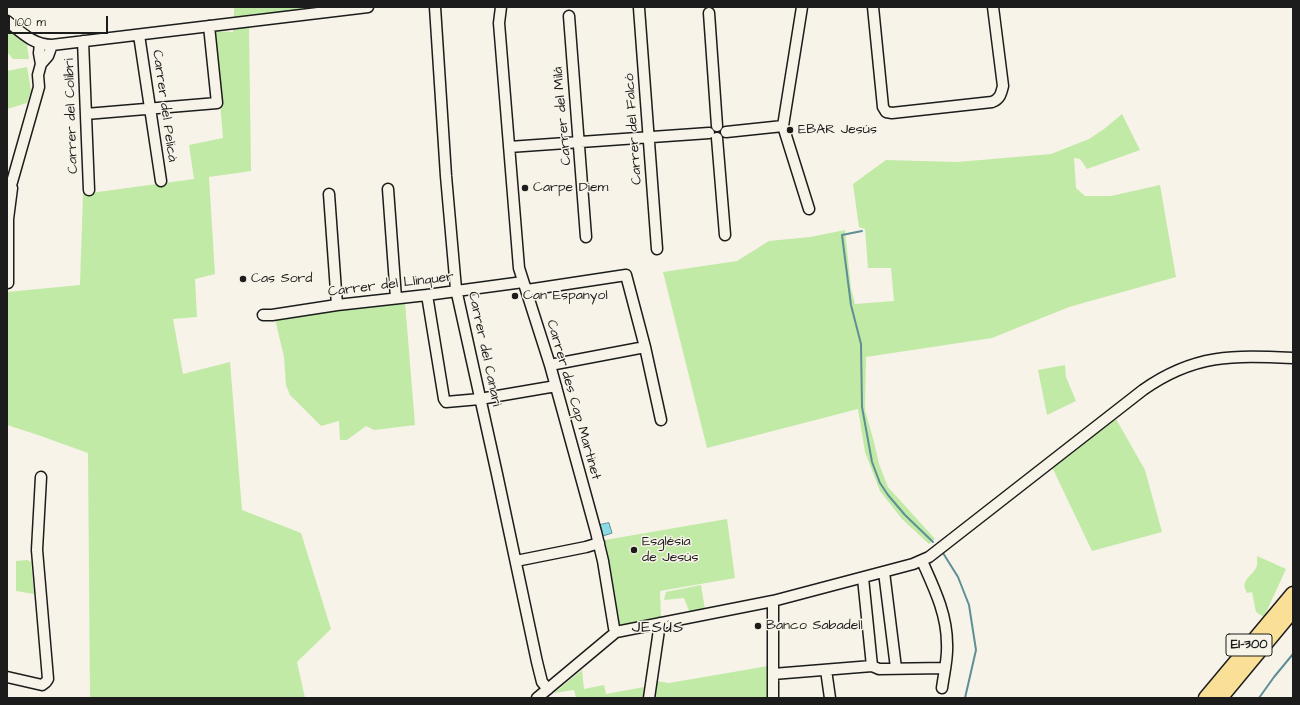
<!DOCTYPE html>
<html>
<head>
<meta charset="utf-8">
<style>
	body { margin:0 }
	#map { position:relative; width:1300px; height:705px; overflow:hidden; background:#f7f3e8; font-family:"Architects Daughter",sans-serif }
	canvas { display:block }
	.frame { position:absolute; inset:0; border:8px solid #1c1c1c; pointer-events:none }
	.scale { position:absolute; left:8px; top:16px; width:100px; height:18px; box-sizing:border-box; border:2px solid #1c1c1c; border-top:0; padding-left:5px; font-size:12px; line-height:14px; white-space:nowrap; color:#1c1c1c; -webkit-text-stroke:3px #f7f3e8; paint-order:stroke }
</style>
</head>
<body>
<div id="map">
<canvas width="1300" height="705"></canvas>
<div class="frame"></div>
<div class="scale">100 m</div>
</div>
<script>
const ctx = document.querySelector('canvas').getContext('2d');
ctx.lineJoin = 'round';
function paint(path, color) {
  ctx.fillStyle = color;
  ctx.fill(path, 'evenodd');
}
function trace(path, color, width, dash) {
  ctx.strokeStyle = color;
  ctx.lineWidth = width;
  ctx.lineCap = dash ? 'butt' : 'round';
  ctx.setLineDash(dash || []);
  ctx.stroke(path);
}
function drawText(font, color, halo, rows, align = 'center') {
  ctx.font = font + ' "Architects Daughter",sans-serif';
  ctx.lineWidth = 3;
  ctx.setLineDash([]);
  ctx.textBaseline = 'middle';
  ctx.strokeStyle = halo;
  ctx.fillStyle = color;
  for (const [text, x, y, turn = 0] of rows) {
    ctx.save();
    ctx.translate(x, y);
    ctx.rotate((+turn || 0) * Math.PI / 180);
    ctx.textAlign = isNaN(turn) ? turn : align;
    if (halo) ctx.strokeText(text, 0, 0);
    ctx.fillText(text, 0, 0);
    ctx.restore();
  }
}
const green = new Path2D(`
	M234,7H331L234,19Z
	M249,27L251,171L209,177L215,274L195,279L197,317L173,319L183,374L230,362L242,510L301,533L331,629L297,662L305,698H90L88,453L38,435L7,425V292L80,285L83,194L194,179L189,145L223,138L214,31L233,32V29Z
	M7,30L27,45L29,59H13L7,52Z
	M27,67L31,90L27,103L7,109V71Z
	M1122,114L1140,150L1087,169L1080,159L1074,158L1076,188L1085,196H1111L1160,185L1176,277L1069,307L992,338L866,357L865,410L874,442L879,464L888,487L935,539L929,544L902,519L880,491L865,452L858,409L707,448L663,272L737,261L769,241L810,237L845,230L851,288L855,304L894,301L891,268H868L865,229L859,227L853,184L886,160L957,162L1051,154L1089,139L1104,129Z
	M405,302L415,425L374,430L366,426L347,440H340L339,421L321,426L290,395L286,385L284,357L275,319L294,315Z
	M1065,365L1066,377L1076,401L1047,415L1038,370Z
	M1116,419L1145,470L1162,532L1092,551L1052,467Z
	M727,519L735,578L660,591L661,618L619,626L605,540Z
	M1257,556L1286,569L1264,617L1256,612L1252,592L1247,593C1240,580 1250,578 1256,568C1258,565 1257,559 1257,556Z
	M28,560L31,562L34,594L16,591V561Z
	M701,585L705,610L690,613L684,598L664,600L666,592Z
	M768,666V698H654L656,681L669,683Z
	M582,670L584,689L604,685L606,694L644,687L643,697L576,698L574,690L554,693Z`);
const water = new Path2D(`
	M609,523L612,533L603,536L600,525Z`);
const stream = new Path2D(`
	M862,231L842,235L851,305L861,344L862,407L872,462L880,483L888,495L905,515L933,542
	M943,553L958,577L969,605L976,650L965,698
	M1259,698L1274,677L1293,654`);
const minor = new Path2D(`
	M435,7L446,176L456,289L497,474L537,662L542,682L548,689
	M501,7L499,23L519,268L550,365L596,532L603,561L614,628L616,632
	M802,7L783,126L809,209
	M873,7L883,107L886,112L892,113L992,102C1000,99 1001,94 1003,86L993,7
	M639,8L657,249
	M709,13L717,126
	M569,16L586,237
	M7,21C21,32 33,45 52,45L368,7
	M139,35L161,181
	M83,41L89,190
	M41,64L48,56L52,45
	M86,114L217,103L209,26
	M726,132L783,126
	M717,138L725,235
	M509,147L709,133
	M388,189L396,298
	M329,194L337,305
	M7,195L12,182L39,87L38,75L41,64L39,53L40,44
	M8,283V219L12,188
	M527,290L626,275L645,347L550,365
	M427,295L444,399L446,402L480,399L556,386
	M263,315H272L337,305L427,295L523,282
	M645,347L661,420
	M516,561L586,547L599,543
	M922,561C934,588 947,614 947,644C948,658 944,673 942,688
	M884,572L896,668
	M872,666L879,669L945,668
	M826,670L830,698
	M773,674L872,666L863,578
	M7,677L42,685L46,682L48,679L37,550L41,477
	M537,698L616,632L773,601L913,564L929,557L1143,390C1194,354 1233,355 1293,358
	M649,698L660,623
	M773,698V601`);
const highway = new Path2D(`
	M1206,698L1293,594
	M1220,698L1293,610`);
const markers = [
	[790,130,4,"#1c1c1c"],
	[525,188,4,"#1c1c1c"],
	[243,279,4,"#1c1c1c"],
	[515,296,4,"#1c1c1c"],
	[634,550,4,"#1c1c1c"],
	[758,626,4,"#1c1c1c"]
];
const shields = [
	[1249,645,46]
];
const shieldNames = [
	["EI-300",1249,645]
];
const streetNames = [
	["Carrer del Pelicà",164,106,82],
	["Carrer del Colibri",72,116,-92],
	["Carrer del Milá",563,116,-95],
	["Carrer del Falcó",634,129,-94],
	["Carrer del Llinquer",391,285,-7],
	["Carrer del Canari",484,349,78],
	["Carrer des Cap Martinet",573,400,74]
];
const poiNames = [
	["EBAR Jesús",798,130],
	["Carpe Diem",533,188],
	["Cas Sord",251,279],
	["Can Espanyol",523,296],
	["Església",642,542],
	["de Jesús",642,558],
	["Banco Sabadell",766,626]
];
const quarterNames = [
	["JESÚS",658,629]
];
paint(green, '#c1eaa6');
paint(water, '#8adbe6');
trace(water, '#5e8f95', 1);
trace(stream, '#5e8f95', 2);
trace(minor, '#1c1c1c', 13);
trace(highway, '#1c1c1c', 17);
trace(minor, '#f7f3e8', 10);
trace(highway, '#fadf96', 14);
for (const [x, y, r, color] of markers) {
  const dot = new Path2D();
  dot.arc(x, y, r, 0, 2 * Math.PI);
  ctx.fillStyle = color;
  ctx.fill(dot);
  trace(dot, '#f7f3e8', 1.5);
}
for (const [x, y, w] of shields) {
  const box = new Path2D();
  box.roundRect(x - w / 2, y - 11, w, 22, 3);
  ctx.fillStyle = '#f7f3e8';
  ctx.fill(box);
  trace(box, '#1c1c1c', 1);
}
drawText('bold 13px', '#1c1c1c', null, shieldNames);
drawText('14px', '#1c1c1c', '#f7f3e8', streetNames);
drawText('14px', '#1c1c1c', '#f7f3e8', poiNames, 'left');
ctx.letterSpacing = '1px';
drawText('16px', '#1c1c1c', '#f7f3e8', quarterNames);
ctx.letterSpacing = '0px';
</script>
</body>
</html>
